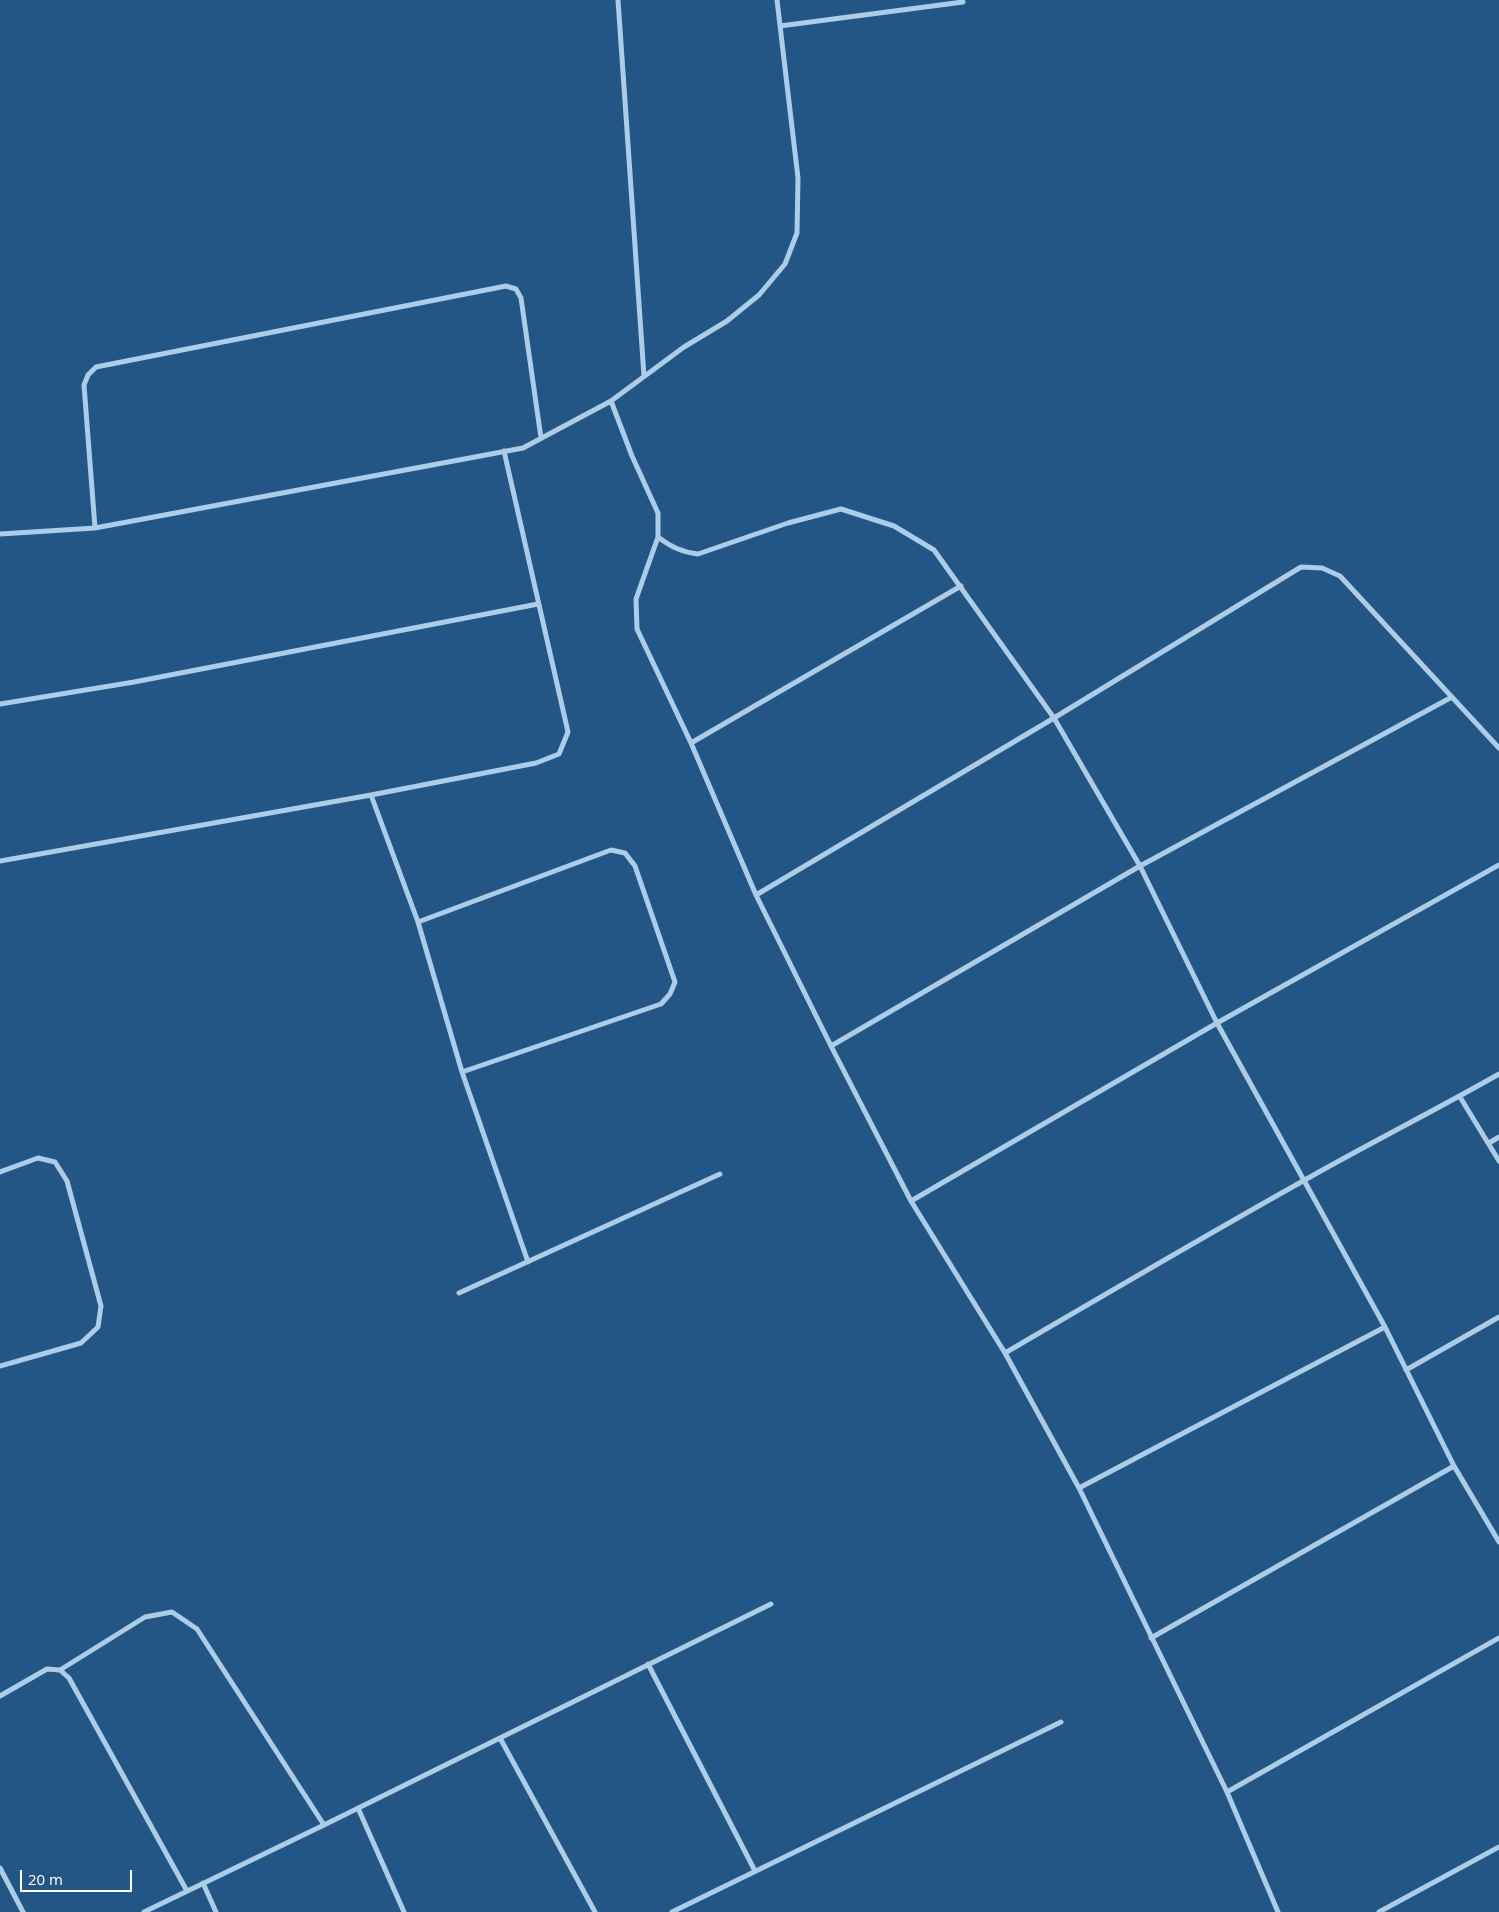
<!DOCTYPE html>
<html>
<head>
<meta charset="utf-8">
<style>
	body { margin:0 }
	#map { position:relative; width:1499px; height:1912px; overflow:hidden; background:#235585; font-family:"Open Sans",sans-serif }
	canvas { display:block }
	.scale { position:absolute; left:20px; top:1870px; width:112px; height:22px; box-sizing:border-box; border:2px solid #fff; border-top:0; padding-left:6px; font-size:15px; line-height:18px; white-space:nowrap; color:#fff; -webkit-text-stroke:4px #235585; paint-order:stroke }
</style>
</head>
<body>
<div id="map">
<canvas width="1499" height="1912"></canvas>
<div class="scale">20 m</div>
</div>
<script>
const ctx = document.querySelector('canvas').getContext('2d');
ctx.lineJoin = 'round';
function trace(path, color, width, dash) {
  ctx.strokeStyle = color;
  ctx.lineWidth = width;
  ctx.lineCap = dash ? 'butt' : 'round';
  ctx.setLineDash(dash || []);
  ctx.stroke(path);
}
const street = new Path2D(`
	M618,0L644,376
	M777,0L798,178L797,233L785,264L759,295L727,321L684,347L611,401L632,456L658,513V537L636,599L637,629L691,743L756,895L831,1046L911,1201L1005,1353L1079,1488L1227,1792L1278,1912
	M780,26L963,2
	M95,528L84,385L88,375L96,367L506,286L516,289L521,298L541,438
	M0,534L95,528L523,448L611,401
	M658,537C671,547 682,552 698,554L788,523L841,509L894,526L934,550L1054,718L1140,866L1217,1023L1385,1327L1454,1466L1499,1542
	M0,704L134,682L538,604
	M691,743L961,586
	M371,795L418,922L462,1072L528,1262
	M0,861L371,795L536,763L559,754L568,732L504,451
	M756,895L1054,718L1301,567L1322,568L1340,576L1499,748
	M418,922L611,850L625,853L635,866L675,982L670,994L661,1004L462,1072
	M831,1046L1140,866L1452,697
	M1460,1097L1499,1161
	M1489,1143L1499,1137
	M0,1172L38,1158L55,1162L67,1181L101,1306L98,1327L81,1343L0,1366
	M911,1201L1217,1023L1499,865
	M459,1293L720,1174
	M1005,1353C1104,1295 1203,1237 1303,1181C1368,1144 1434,1111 1499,1074
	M1406,1370L1499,1317
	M1079,1488L1385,1327
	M1151,1638L1454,1466
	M648,1664L755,1871
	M60,1670L145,1617L172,1612L197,1629L324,1825
	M0,1696L47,1669L60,1670L69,1678L187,1891
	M500,1738L595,1912
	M1227,1792L1499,1638
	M358,1808L404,1912
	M0,1868L23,1912
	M203,1883L216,1912
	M144,1912L324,1825L771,1604
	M672,1912L1061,1722
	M1379,1912L1499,1847`);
trace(street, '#accce8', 5);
</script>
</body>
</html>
